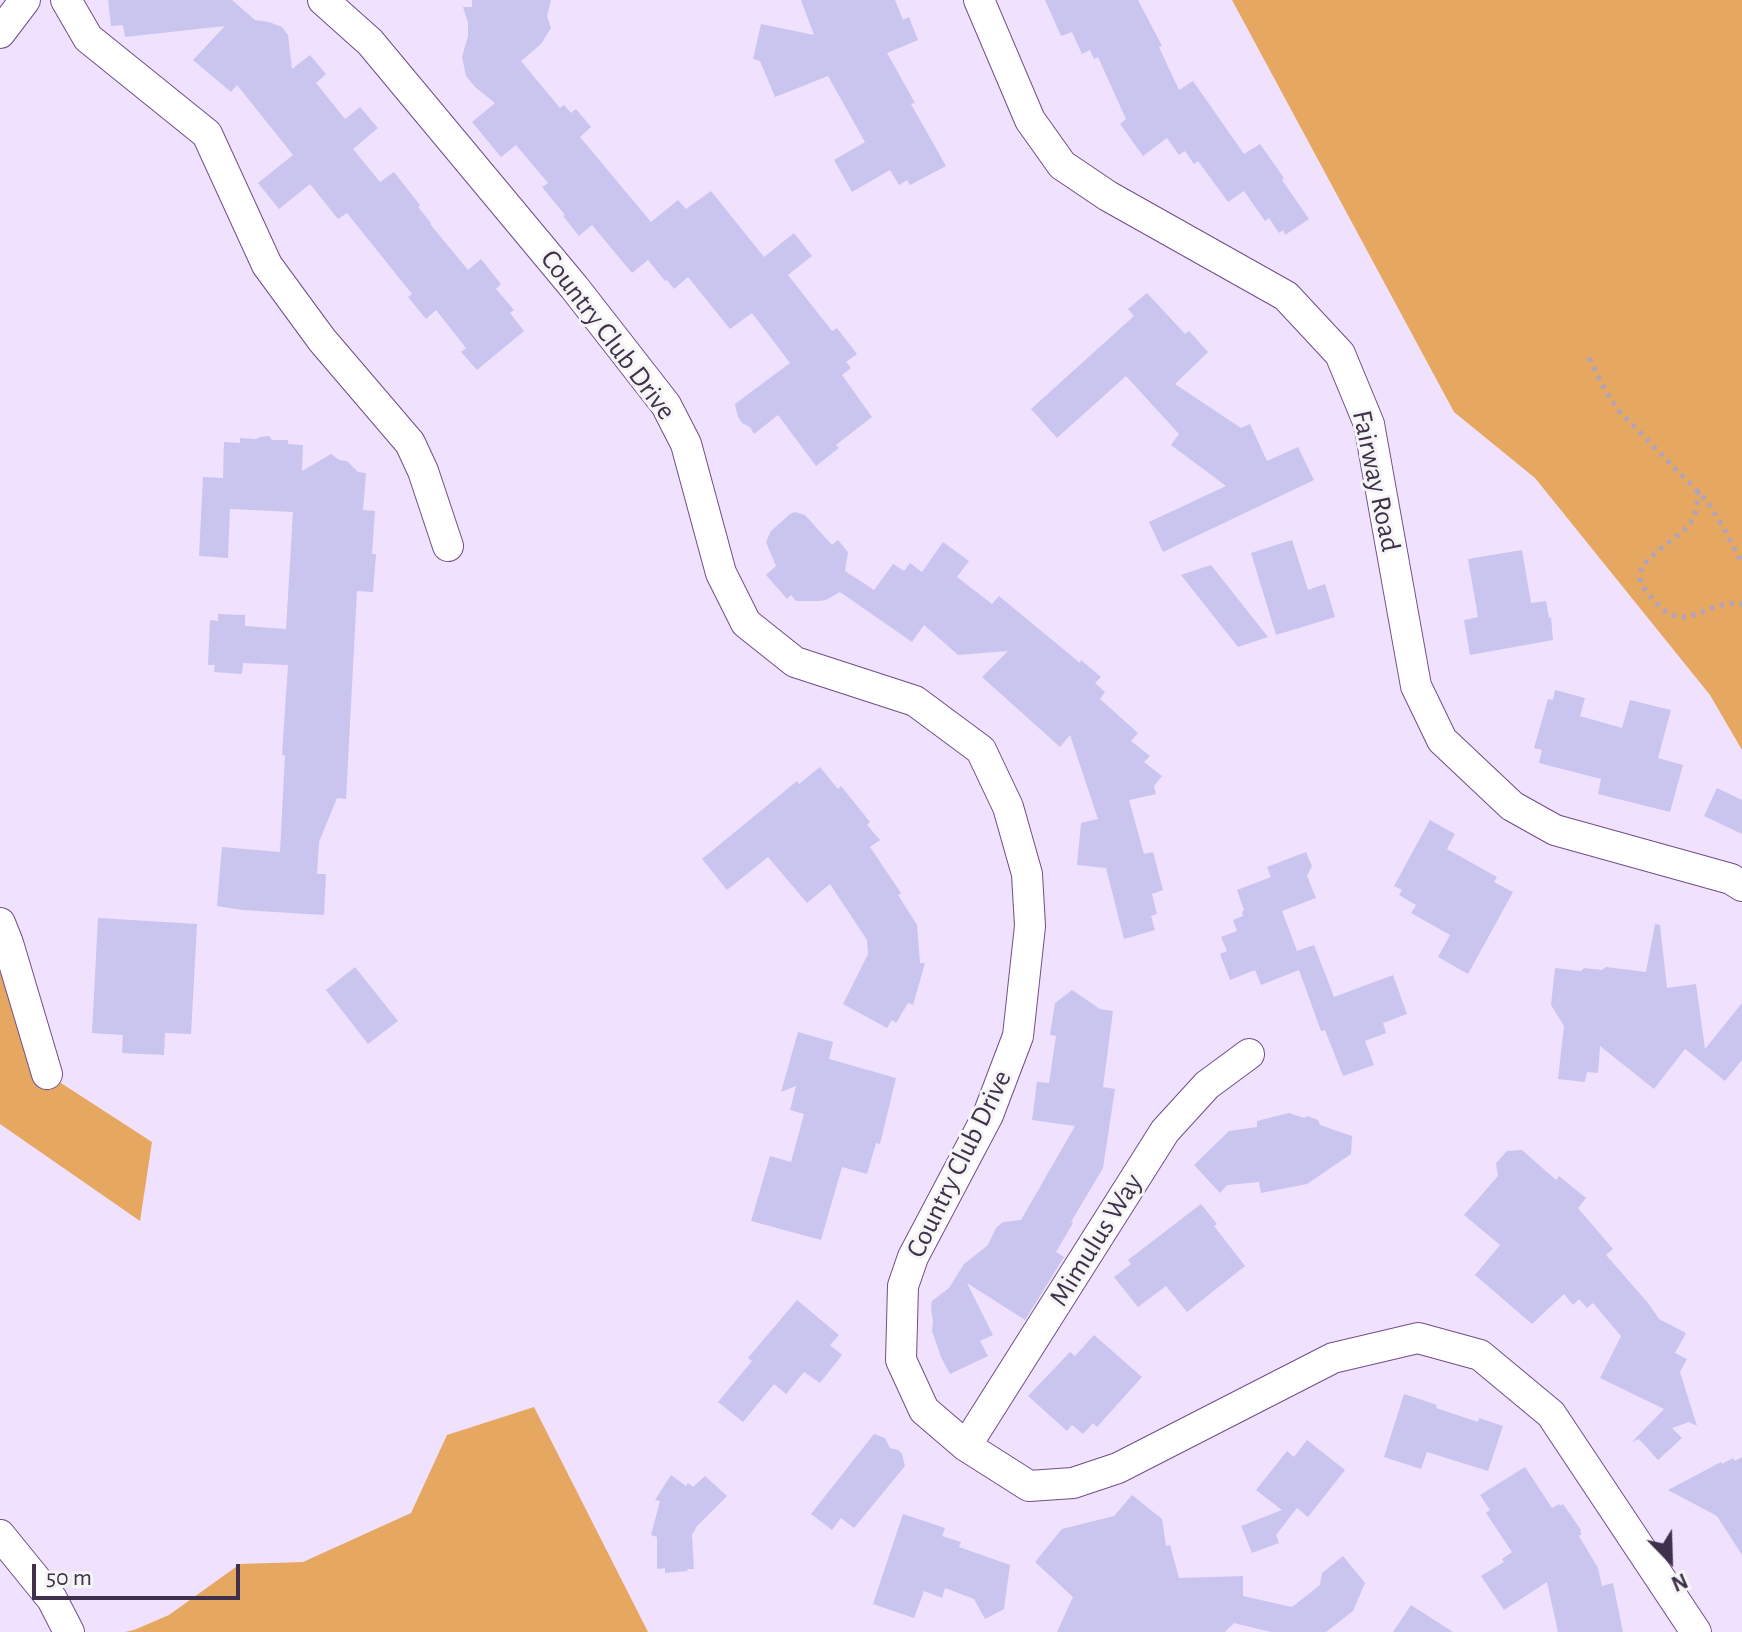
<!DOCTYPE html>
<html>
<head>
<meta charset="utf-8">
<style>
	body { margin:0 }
	#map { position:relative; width:1742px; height:1632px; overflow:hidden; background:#f0e1fe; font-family:"Alegreya Sans",sans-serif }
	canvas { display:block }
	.north { position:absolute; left:1630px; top:1520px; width:80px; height:80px; -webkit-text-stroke:6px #f5f5f5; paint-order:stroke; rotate:157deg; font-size:22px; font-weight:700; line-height:32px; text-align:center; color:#3f304b }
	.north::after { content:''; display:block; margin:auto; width:28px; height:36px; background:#3f304b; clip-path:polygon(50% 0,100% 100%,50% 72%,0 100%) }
	.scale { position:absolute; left:32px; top:1564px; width:208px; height:36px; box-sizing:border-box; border:4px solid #3f304b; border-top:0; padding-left:10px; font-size:24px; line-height:28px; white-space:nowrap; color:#3f304b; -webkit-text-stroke:6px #f5f5f5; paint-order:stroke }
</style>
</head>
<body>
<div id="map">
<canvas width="1742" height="1632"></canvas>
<div class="north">N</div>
<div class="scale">50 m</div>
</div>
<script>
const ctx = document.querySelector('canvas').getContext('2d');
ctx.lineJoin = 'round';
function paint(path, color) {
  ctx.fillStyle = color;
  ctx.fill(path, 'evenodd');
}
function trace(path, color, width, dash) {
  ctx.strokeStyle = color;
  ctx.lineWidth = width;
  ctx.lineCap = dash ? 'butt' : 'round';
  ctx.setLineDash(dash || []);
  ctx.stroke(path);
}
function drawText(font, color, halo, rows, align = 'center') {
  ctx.font = font + ' "Alegreya Sans",sans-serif';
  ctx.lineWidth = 6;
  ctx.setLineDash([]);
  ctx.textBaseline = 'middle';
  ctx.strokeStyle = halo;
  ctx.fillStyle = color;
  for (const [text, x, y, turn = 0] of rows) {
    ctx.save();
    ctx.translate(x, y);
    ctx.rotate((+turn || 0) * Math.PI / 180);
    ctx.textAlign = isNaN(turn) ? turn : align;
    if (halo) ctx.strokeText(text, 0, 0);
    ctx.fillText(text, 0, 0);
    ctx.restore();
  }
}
const green = new Path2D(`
	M1232,0H1742V750L1710,695L1535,478L1454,412Z
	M0,967L47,1074L152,1142L140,1221L0,1124Z
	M534,1407L648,1632H125L134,1630L169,1615L240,1564L303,1562L411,1513L447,1435Z`);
const building = new Path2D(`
	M108,0H232L255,20L269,22L282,27L288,35L292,69L310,55L326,74L316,83L345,119L360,107L378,128L353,149L380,182L394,172L420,205L418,207L431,223L430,224L468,270L481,259L501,284L496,289L514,310L510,313L524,331L477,370L461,352L466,348L436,310L426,319L408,297L412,294L347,213L338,219L310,184L279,209L258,183L293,155L237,85L231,92L193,60L225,26L125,37L123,25L111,26Z
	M472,0H551L547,16L551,28L541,44L521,61L560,108L564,105L571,113L576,109L591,127L580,137L651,222L678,200L686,209L711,191L764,257L794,233L812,256L788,275L832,331L837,328L857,354L846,362L851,368L842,375L872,417L836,445L839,448L816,466L778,415L754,434L750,427L742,423L738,417L735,404L790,363L752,313L730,329L688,277L674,289L667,280L665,281L648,260L632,273L592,225L579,236L563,216L565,215L542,187L548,183L516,145L501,157L472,122L495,103L475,87L466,76L462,57L468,36V23L463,7H472Z
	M801,0H895L903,20L909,17L918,40L887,53L915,103L911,104L946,166L910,185L907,180L899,185L890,170L852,192L834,160L865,142L828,76L775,97L760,61L753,59L761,24L814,35Z
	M1045,0H1138L1162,46L1159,47L1179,90L1193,81L1244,154L1260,144L1284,178L1282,180L1309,219L1285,235L1283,230L1279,233L1269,218L1265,221L1244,191L1228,202L1198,161L1194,164L1185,151L1179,155L1167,138L1143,156L1120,124L1126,119L1098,57L1094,59L1090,50L1082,54L1072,32L1061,36Z
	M1147,293L1185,334L1189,331L1208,352L1175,384L1241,428L1250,424L1267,461L1298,447L1314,480L1163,552L1149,522L1226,486L1171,445L1179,434L1126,376L1057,438L1031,409L1134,316L1128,309Z
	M269,436L272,440H288V444L303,445L302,471L331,454L339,460L347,461L358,472L366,473L363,510L375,511L372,554H376L373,592L357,591L346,799L337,798L319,842L317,874H326L324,915L242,910L217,906L222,847L280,852L285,755H282L288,665L243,663L242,674L214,672L215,665H208L210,620L218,621V614L245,615V626L286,629L293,512L230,509L228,558L199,556L203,477L223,478L224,442L240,443V438L256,439L260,437Z
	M795,512L805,515L832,545L838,540L848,552L845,571L874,590L893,564L904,571L910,563L922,572L943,542L969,561L957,577L992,604L999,596L1080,663L1081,660L1101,677L1095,683L1105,692L1100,699L1138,733L1131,741L1150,756L1144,762L1162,776L1154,786L1156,794L1129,800L1144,854L1153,852L1163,890L1152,894L1157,914L1151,916L1155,930L1124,939L1106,868L1077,865L1081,823L1098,819L1070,735L1060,747L982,677L1008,651L958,655L924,625L912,642L840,592L826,600L820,601H796L791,595L787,599L766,575L776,566L766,542L771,531L790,514Z
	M1292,540L1308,590L1325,584L1335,617L1276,635L1251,553Z
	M1522,550L1531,603L1546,601L1549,618L1551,617L1553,640L1470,655L1464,620L1478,617L1468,559Z
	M1211,565L1268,637L1238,647L1181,575Z
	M1555,690L1585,698L1580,716L1622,728L1630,700L1671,710L1658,758L1683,765L1670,812L1598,794L1601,779L1539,763L1542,750L1534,748L1548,699L1553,700Z
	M820,767L838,789L841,786L870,822L867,825L880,840L870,847L901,893L898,895L917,925L920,963H925L913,1005L908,1003L896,1023L892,1020L887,1028L843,1004L868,954L867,940L830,884L807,903L768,857L727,890L702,859L797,781L799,784Z
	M1717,788L1742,800V834L1704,816Z
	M1430,820L1455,834L1447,849L1497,877L1494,882L1513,892L1468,974L1438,957L1450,935L1411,913L1416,905L1399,895L1402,890L1394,886Z
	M1306,852L1312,866L1307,876L1316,898L1282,911L1297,951L1314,945L1334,997L1393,975L1407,1014L1383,1023L1386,1033L1365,1041L1374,1065L1343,1076L1325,1030L1321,1031L1299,970L1261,985L1255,970L1230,980L1220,954L1227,951L1221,937L1237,931L1233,920L1243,916L1242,912L1244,910L1237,890L1271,877L1267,867Z
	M98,918L197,924L191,1034L165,1033L164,1055L122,1053L123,1035L92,1033Z
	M1655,924L1660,925L1667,988L1696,984L1705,1049L1742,1003V1060L1725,1081L1685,1049L1654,1089L1600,1046L1598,1073L1587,1072L1585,1082L1558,1079L1564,1026L1551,1005L1555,968L1581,971L1584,968L1602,970L1606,967L1646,972Z
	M355,967L398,1021L368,1044L326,990Z
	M1072,990L1100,1009L1113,1011L1103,1087L1115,1089L1103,1168L1071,1222L1073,1223L1056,1252L1064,1257L1025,1320L967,1283L993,1335L980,1341L988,1356L950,1374L941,1357L932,1331L933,1321L931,1309L932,1301L949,1288L964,1264L988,1245L996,1228L1003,1222L1021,1220L1075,1126L1032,1120L1037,1082L1049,1083L1056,1036L1050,1035L1055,1003Z
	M798,1032L833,1042L829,1059L896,1078L880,1144L876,1143L867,1174L842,1167L821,1240L751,1221L770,1156L791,1162L804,1114L790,1110L796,1086L781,1092Z
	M1289,1113L1304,1118L1308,1116L1318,1120L1320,1125L1352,1136L1351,1154L1307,1184L1261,1193L1259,1182L1227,1185L1220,1193L1194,1165L1229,1131L1257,1127V1121Z
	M1522,1150L1556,1180L1559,1176L1586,1198L1578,1208L1613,1249L1606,1255L1648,1303L1659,1319L1686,1333L1675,1353L1687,1359L1680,1372L1697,1426L1689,1422L1672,1428L1682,1438L1658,1460L1639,1439L1632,1442L1664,1409L1600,1378L1621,1336L1593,1303L1587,1308L1579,1299L1573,1305L1564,1294L1532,1324L1475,1275L1500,1245L1464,1215L1498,1176L1496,1163L1507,1151Z
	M1201,1204L1217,1224L1214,1226L1245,1266L1187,1312L1166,1286L1138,1307L1114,1277L1131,1264L1128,1260Z
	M797,1300L839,1335L830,1345L842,1355L820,1383L804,1372L786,1394L774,1384L743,1422L718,1402L752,1361L748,1358Z
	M1094,1335L1142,1377L1097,1427L1093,1423L1083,1434L1072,1425L1067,1431L1028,1396L1070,1352L1075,1356Z
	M1404,1394L1437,1405L1436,1408L1478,1422L1479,1418L1503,1426L1488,1471L1427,1452L1421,1469L1384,1457Z
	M874,1434L885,1438L890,1448L898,1450L902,1454L905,1466L854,1528L841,1518L832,1530L811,1514Z
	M1307,1440L1345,1470L1308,1517L1297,1508L1276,1535L1279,1543L1252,1553L1241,1526L1282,1510L1256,1490L1287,1451L1294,1457Z
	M1742,1457V1555L1717,1516L1668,1490L1721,1462L1722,1464L1733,1458L1735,1461Z
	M1525,1467L1552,1508L1559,1504L1560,1506L1563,1504L1581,1530L1580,1532L1582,1534L1579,1536L1598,1568L1602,1586L1613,1583L1623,1632H1558L1547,1582L1504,1610L1481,1576L1504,1562L1502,1559L1512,1552L1486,1513L1490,1510L1480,1495Z
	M671,1475L686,1486L688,1483L693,1487L705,1476L727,1496L697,1526L692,1535L694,1569H687L688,1571L665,1573V1568L657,1569V1537L651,1535L660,1501L655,1500Z
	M1132,1495L1162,1519L1166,1546L1170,1545L1179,1578L1243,1576V1596L1292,1607L1320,1585L1322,1573L1343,1556L1365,1583L1353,1611L1326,1632H1271L1234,1623L1225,1632H1057L1073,1597L1035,1562L1062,1529L1114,1516Z
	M903,1514L945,1528L942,1536L961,1542L959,1547L1010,1565L1004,1609L985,1619L974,1599L945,1588L942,1598L924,1591L914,1618L873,1604Z
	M1411,1605L1453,1632H1393Z`);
const path = new Path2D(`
	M1589,358L1606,392L1619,411L1705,499L1718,518L1742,563
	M1698,491C1698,502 1697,513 1691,522C1681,537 1640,558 1640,575C1639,582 1646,591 1651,597C1685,641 1705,597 1742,604`);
const minor = new Path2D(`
	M66,0L88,38L207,134L267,265L322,340L410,443L423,471L448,546
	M323,0L370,42L574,287L666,405L686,444L721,573L746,623L795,662L915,701L981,750L1008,807L1027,874L1030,926L1018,1036L988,1115L913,1257L903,1286L901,1360L924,1410L966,1446L1029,1486L1073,1483L1118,1468L1333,1358L1418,1338L1480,1355L1551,1414L1696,1632
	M979,0L1030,120L1062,165L1108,196L1286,296L1340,354L1369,424L1416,686L1442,740L1512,806L1555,830L1731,879L1742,886
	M0,33L25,0
	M0,923L8,943L47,1074
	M966,1446L1165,1131L1207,1085L1249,1054
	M0,1535L52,1599L69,1632`);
const streetNames = [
	["Country Club Drive",608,335,53],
	["Fairway Road",1376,481,78],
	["Country Club Drive",959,1164,-64],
	["Mimulus Way",1096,1240,-58]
];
paint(green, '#e6a860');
paint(building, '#c9c5ef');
trace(minor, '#714d8b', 32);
trace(path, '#b1a2be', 5, [4, 6]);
trace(minor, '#fff', 30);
drawText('28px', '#3f304b', '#f5f5f5', streetNames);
</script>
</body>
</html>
